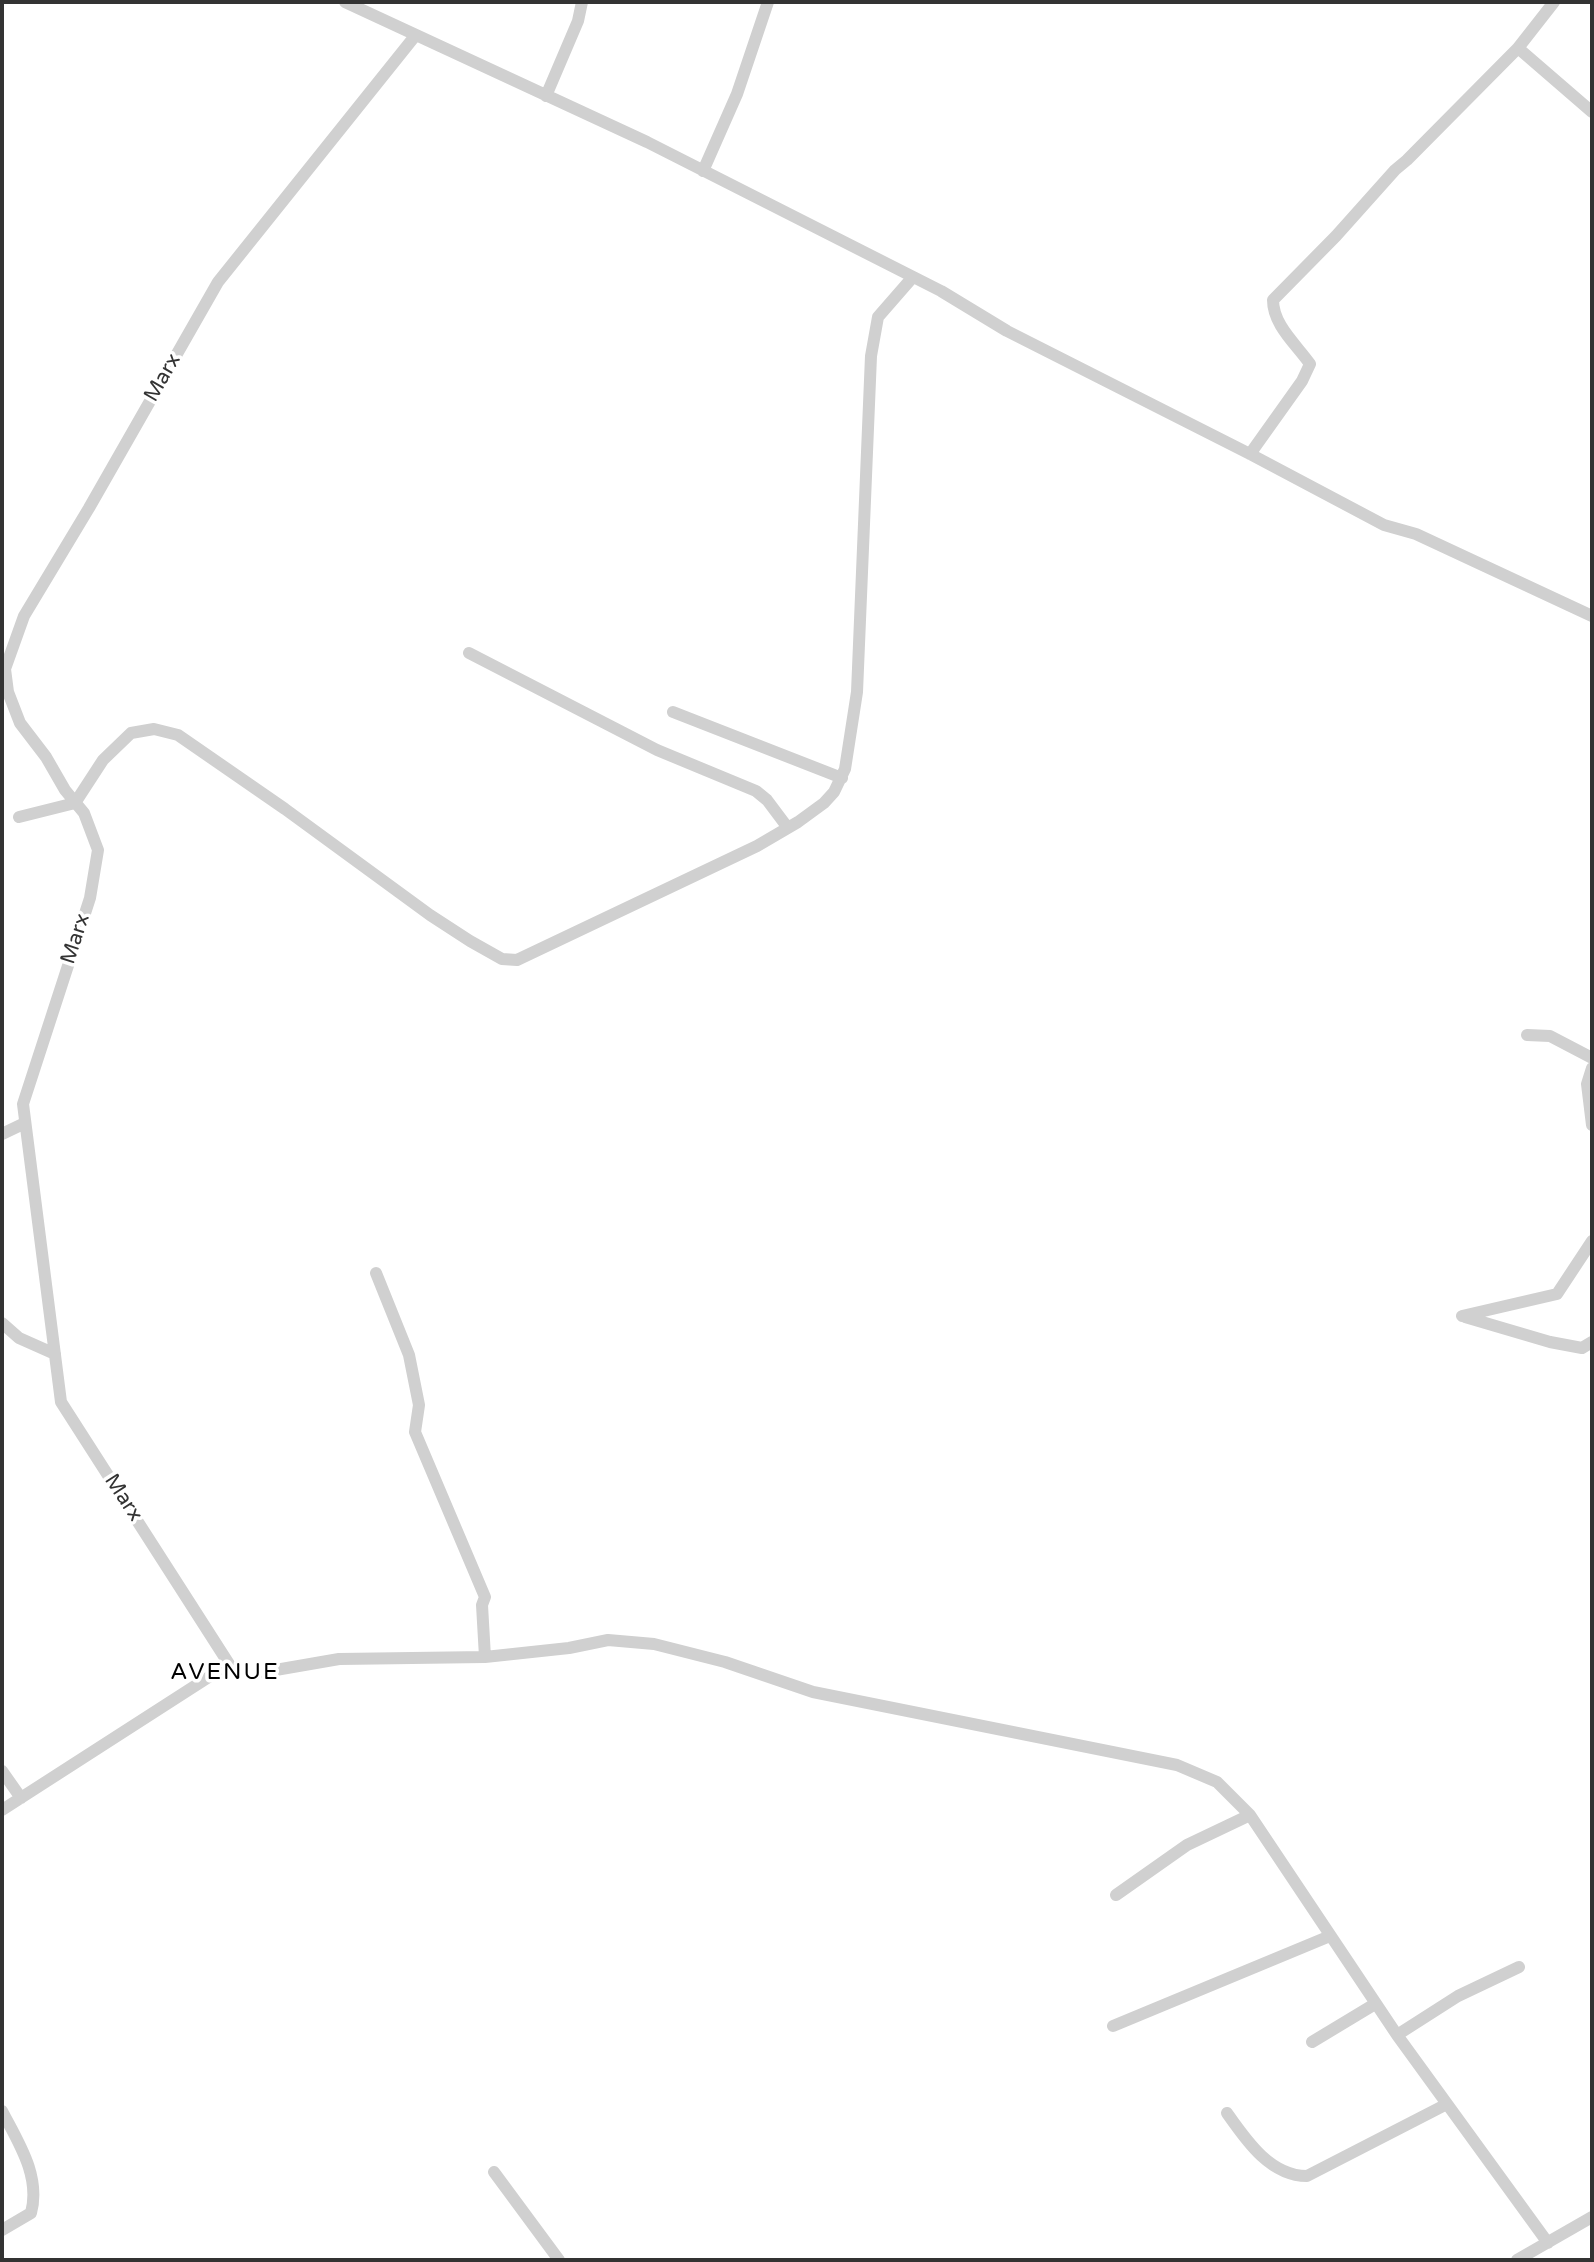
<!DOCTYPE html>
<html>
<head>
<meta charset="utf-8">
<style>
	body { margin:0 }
	#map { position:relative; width:1594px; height:2262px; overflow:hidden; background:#fff; font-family:"Varela Round",sans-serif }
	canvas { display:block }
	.frame { position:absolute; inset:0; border:4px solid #333; pointer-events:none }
</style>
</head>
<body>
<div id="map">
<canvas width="1594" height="2262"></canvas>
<div class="frame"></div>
</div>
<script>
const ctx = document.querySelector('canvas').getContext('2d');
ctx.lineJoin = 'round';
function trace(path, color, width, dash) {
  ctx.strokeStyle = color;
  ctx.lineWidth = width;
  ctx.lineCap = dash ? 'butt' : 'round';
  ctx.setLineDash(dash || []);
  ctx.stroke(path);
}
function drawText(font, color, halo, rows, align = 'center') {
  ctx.font = font + ' "Varela Round",sans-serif';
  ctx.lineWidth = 7;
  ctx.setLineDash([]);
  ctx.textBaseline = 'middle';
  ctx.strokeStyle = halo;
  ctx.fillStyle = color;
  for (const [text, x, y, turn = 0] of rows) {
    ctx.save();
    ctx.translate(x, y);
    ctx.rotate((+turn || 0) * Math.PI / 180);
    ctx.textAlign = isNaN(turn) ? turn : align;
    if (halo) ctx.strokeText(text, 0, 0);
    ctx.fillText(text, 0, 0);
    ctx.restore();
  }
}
const minor = new Path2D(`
	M345,2L647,142L941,291L1007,331L1250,454L1384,525L1416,534L1592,616
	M1518,48L1592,112
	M546,96L578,21L582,2
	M703,171L737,94L768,2
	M1250,454L1302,381L1310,364C1296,344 1273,325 1273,300L1336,236L1395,170L1407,160L1518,48L1554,2
	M469,653L657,750L756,791L767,800L788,828
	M673,712L842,778
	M19,817L75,803L103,760L131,733L154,729L178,735L285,809L430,915L470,941L502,959L517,960L757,846L798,822L824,803L834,792L845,769L857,692L871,356L878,317L912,278
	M1527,1035L1550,1036L1592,1058
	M1592,1068L1587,1084L1592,1125
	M2,1134L25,1123
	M376,1273L409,1355L419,1405L415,1432L485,1597L482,1605L485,1657
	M1462,1316L1557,1294L1592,1241
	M1465,1317L1550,1342L1582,1348L1592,1342
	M2,1323L19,1338L55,1354
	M264,1672L339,1659L485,1657L569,1648L608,1640L654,1644L725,1662L813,1692L1177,1765L1217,1782L1250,1815L1397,2035L1548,2243
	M2,1771L21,1798
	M2,1810L229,1664L61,1402L23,1104L90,898L98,850L84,813L65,790L46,757L20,723L8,692L5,669L24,616L89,508L218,282L415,36
	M1116,1895L1187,1845L1250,1815
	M1113,2026L1330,1936
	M1397,2035L1458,1996L1519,1967
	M1312,2042L1375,2004
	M2,2111C18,2142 41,2176 31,2213L2,2230
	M1227,2113C1246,2140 1270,2176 1307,2176L1447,2104
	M494,2172L559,2260
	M1517,2260L1592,2217`);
const streetNames = [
	["Marx",163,378,-60],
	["Marx",76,939,-72],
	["Marx",123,1498,57]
];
const neighbourhoodNames = [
	["AVENUE",225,1673]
];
trace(minor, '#d0d0d0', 12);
drawText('21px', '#333', '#fff', streetNames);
ctx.letterSpacing = '2px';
drawText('23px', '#000', '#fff', neighbourhoodNames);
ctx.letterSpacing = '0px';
</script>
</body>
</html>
